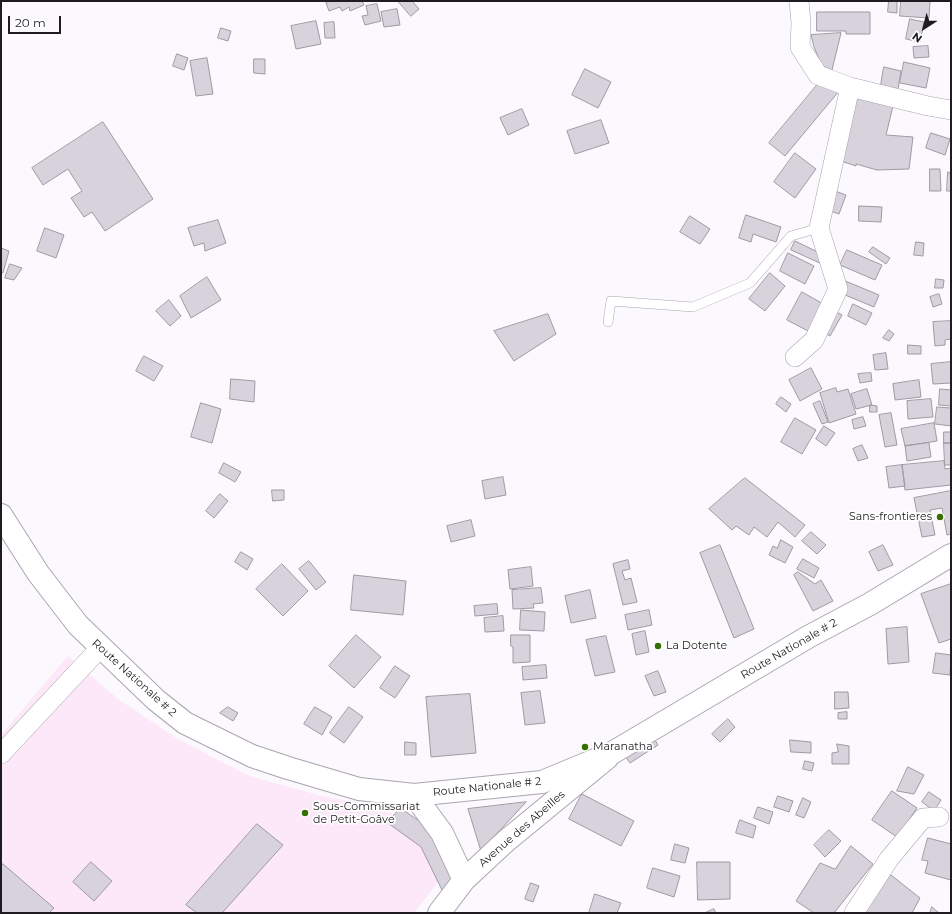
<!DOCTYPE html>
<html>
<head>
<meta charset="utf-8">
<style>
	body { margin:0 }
	#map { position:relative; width:952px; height:914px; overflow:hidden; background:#fbf8fe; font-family:Montserrat,sans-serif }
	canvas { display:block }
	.frame { position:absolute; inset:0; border:2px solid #1e1c20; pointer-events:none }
	.north { position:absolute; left:904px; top:8px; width:40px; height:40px; -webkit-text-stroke:3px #fff; paint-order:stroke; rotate:216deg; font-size:11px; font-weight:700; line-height:16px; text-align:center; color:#1e1c20 }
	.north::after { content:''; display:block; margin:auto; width:14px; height:18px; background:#1e1c20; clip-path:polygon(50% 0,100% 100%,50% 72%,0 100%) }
	.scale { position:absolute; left:8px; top:16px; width:53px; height:18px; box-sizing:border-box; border:2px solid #1e1c20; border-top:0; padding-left:5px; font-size:12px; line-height:14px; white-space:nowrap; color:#1e1c20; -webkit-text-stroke:3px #fff; paint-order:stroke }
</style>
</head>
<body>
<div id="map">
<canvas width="952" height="914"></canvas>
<div class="frame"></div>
<div class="north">N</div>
<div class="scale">20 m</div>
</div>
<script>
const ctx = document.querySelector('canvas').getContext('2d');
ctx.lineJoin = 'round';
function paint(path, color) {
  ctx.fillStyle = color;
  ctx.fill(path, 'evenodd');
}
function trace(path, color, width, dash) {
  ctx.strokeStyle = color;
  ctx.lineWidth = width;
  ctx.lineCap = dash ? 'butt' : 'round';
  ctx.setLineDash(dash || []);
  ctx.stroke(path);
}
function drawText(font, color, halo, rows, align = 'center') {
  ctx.font = font + ' Montserrat,sans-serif';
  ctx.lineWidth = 3.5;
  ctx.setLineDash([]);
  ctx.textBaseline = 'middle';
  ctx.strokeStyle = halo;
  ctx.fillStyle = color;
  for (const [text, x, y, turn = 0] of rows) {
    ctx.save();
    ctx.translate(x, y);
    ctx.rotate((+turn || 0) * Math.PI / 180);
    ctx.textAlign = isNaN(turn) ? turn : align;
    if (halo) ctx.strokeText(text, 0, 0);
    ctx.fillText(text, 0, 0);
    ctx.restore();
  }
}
const industrial = new Path2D(`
	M68,656L118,699L176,738L249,776L322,796L381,807L425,835L445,873L414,913H1V735Z`);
const building = new Path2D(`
	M330,1H362L364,5L350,11L349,7L342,11L340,7L329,11L326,3Z
	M398,1H412L419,9L411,16Z
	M889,1H897V13L888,12Z
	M901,1H930L929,18L900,16Z
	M377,4L381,21L365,25L362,16L368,15L366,6Z
	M397,9L400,25L384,27L381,12Z
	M817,12H870V34H846V31H817Z
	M910,19L924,22L920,42L906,39Z
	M316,21L321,44L296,49L291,26Z
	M334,22L335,38H325L324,23Z
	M221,28L231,31L228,41L218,38Z
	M841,33L832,70L822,66L814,47L811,35Z
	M928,46L929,57L914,58L913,47Z
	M177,54L188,58L184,70L173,66Z
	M207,58L213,94L196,96L190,61Z
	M254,59H265V74L254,73Z
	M904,62L930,68L926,88L900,83Z
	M884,67L901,71L898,89L881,85Z
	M585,69L611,82L598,108L572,95Z
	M823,78L839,91L785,156L769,143Z
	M859,95L893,106L886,135L913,137L909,169L877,170L856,164V166L838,160Z
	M522,109L529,125L508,135L500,118Z
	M601,120L609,143L575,154L567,131Z
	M103,122L153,199L105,231L92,212L84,217L71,198L82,191L68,169L43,185L32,168Z
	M931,133L950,139L945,155L926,148Z
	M795,153L816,169L795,198L774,182Z
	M930,169H940L941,191H930Z
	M948,172L951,173V191H947Z
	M835,191L846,195L839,214L828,210Z
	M859,206L882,207L881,222L859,221Z
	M746,215L781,227L776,242L753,234L751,242L739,238Z
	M690,216L710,229L700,244L680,232Z
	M218,220L226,243L205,251L204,243L194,246L188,228Z
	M45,228L64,235L56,258L37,251Z
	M795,241L826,256L822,264L791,250Z
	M916,242L924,243L923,256L914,255Z
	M873,247L890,258L886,264L869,252Z
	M1,248L9,251L3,273H1Z
	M847,250L882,265L875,280L840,265Z
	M788,253L814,266L805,284L780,271Z
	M10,264L22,268L14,280L5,278Z
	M770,273L785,286L765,311L749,299Z
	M207,277L221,300L191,318L180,296Z
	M936,279L944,280L943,288H935Z
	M843,280L879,295L874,307L838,292Z
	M802,292L827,306L812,333L787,320Z
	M939,294L942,304L933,307L930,297Z
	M169,300L181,316L170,326L156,311Z
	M853,304L872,313L866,325L848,316Z
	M835,311L842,315L830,336L823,332Z
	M548,314L556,334L514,361L494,331Z
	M951,321V339L945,340V345L935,346L933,322Z
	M889,330L894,334L889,341L883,338Z
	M908,345L921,346V354H908Z
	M886,353L888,369L875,370L873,355Z
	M144,356L163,366L154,381L136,371Z
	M951,362V383L933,384L931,364Z
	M811,368L822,389L800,401L789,380Z
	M871,373L872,381L860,383L858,374Z
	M231,379L255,381L254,402L230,399Z
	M919,380L921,397L895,400L893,384Z
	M836,388L837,392L848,389L856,414L829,423L820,393Z
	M867,389L872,405L856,409L851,394Z
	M940,389L951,390V406L939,405Z
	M781,397L791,404L786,412L776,404Z
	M931,399L933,417L908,419L907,401Z
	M820,401L828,422L822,424L813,404Z
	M201,403L221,409L212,443L191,437Z
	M870,405L877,406V412H870Z
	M937,407L951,408V426L935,424Z
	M891,413L897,445L885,447L879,415Z
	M863,417L866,426L854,429L852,420Z
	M795,418L816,430L802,454L781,442Z
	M934,423L937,441L905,446L901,429Z
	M824,426L835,433L826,446L816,439Z
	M944,432H951V443H944Z
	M929,443L931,457L907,461L905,446Z
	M944,443H951V465H945Z
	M862,445L868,458L858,461L853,449Z
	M944,461L945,469L951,468V485L905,490L902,465Z
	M224,463L241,472L235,482L219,473Z
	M902,465L905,486L889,488L886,467Z
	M503,477L506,495L485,499L482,481Z
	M745,478L805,525L795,537L778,522L767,537L754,527L749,535L736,526L732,530L709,509Z
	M272,490H284V500L273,501Z
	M951,491V534L947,535L942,508L930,510L935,535L922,537L914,498Z
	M220,494L228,501L214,518L206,511Z
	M471,520L475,536L451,542L447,526Z
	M811,532L826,545L817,554L802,541Z
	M781,540L793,547L785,563L769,555L773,546L777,548Z
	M720,545L754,629L734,638L700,553Z
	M883,545L893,565L878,571L869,552Z
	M241,552L253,559L247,570L235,562Z
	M803,559L819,568L814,578L797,569Z
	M628,560L630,569L622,571L625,580L631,578L637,602L623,605L613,564Z
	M309,561L326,582L316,590L299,569Z
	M282,564L308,591L283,616L256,589Z
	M531,567L533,586L510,589L508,570Z
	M798,572L815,584L821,580L833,601L813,611L794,575Z
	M354,575L406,581L403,615L351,610Z
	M951,584V639L939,643L921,594Z
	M541,588L543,603L533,604L534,608L513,609L512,590Z
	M590,590L596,618L571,623L565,596Z
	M497,604L498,614L475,616L474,606Z
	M521,610L545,612L544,631L520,630Z
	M649,610L652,625L628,630L625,615Z
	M503,616L504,631L485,632L484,618Z
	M907,627L909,662L888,664L886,629Z
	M645,631L649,652L636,655L632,634Z
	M356,635L381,657L354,688L329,666Z
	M511,635H530V662L513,663V647L511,646Z
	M606,636L615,672L595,676L586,640Z
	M936,653L951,655L950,675L933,673Z
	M546,665L547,678L523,680L522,667Z
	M395,666L410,676L395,698L380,688Z
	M658,671L666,692L654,696L645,676Z
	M540,691L545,723L525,725L521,693Z
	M835,692H848L849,708L835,709Z
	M470,694L476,753L431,757L426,697Z
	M228,707L238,713L233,721L220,713Z
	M315,707L332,717L322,735L304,724Z
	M349,707L363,717L344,743L330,733Z
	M847,712V719H838V713Z
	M728,719L735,727L720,742L712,734Z
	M653,737L658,745L630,763L625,756Z
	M790,740L811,742V753L791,752Z
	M405,742L416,743V755H405Z
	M837,744L849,746V764H832V753L838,752Z
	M805,761L814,763L812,771L803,769Z
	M908,767L924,775L914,794L897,791Z
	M892,791L917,808L897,837L872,820Z
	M929,792L941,800L934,811L922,802Z
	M582,794L634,821L621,846L569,819Z
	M778,796L793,801L789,812L774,807Z
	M803,798L811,802L804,818L796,815Z
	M526,802L481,851L468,809Z
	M758,807L773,812L769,824L754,818Z
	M400,808L437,833L456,876L443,892L421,847L388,823Z
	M740,820L756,826L753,838L736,833Z
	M257,824L283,845L222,913H197L186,905Z
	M829,830L841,841L825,857L814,845Z
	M928,838L951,844V880L925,873L928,861L922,860Z
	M675,844L689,848L685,863L671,860Z
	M851,846L873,864L834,913H814L796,901L820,863L835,869Z
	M91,862L112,881L94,901L73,882Z
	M697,862H730V899L698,900Z
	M3,864L54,908L49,913H1V866Z
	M653,868L680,876L674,897L647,888Z
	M891,875L920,898L912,913H863Z
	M531,883L539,886L533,902L525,899Z
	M595,894L621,903L617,913H589Z
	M932,907L939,913H930Z
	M714,909L716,913H705Z`);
const service = new Path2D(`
	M608,322L611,301L693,307L750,283L791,236L819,228`);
const minor = new Path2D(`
	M799,1L801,23L800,47L818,75L850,87L928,106L951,110
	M795,357L814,340L838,289L819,228L850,87
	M1,754L100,648
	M854,913L889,859L923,818L939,817`);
const tertiary = new Path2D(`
	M414,795L442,833L464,880
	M439,913L464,880L506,841L607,758`);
const primary = new Path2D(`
	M1,515L38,573L78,625L156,700L185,723L252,756L288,768L359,789L414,795L542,782L612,753L808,637L870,604L951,555`);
const markers = [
	[940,517,4,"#377000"],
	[658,646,4,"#377000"],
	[585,747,4,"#377000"],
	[305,813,4,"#377000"]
];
const poiNames = [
	["Sans-frontieres",932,517,"right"],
	["La Dotente",666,646],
	["Maranatha",593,747],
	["Sous-Commissariat",313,807],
	["de Petit-Goâve",313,820]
];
const streetNames = [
	["Route Nationale # 2",789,649,-30],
	["Route Nationale # 2",134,678,42],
	["Route Nationale # 2",487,787,-6],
	["Avenue des Abeilles",522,829,-41]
];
paint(industrial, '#fce8f9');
paint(building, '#d8d2dc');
trace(building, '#9f99a3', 1);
trace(service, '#aba5af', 10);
trace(minor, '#aba5af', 20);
trace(tertiary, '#aba5af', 24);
trace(primary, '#aba5af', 24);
trace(service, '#fff', 9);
trace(minor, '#fff', 19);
trace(tertiary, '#fff', 22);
trace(primary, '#fff', 22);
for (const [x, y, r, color] of markers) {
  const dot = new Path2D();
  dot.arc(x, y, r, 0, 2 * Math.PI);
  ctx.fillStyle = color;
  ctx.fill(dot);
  trace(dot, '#fff', 1.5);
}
drawText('11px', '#1e1c20', '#fff', poiNames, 'left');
drawText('11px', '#1e1c20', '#fff', streetNames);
</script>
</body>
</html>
